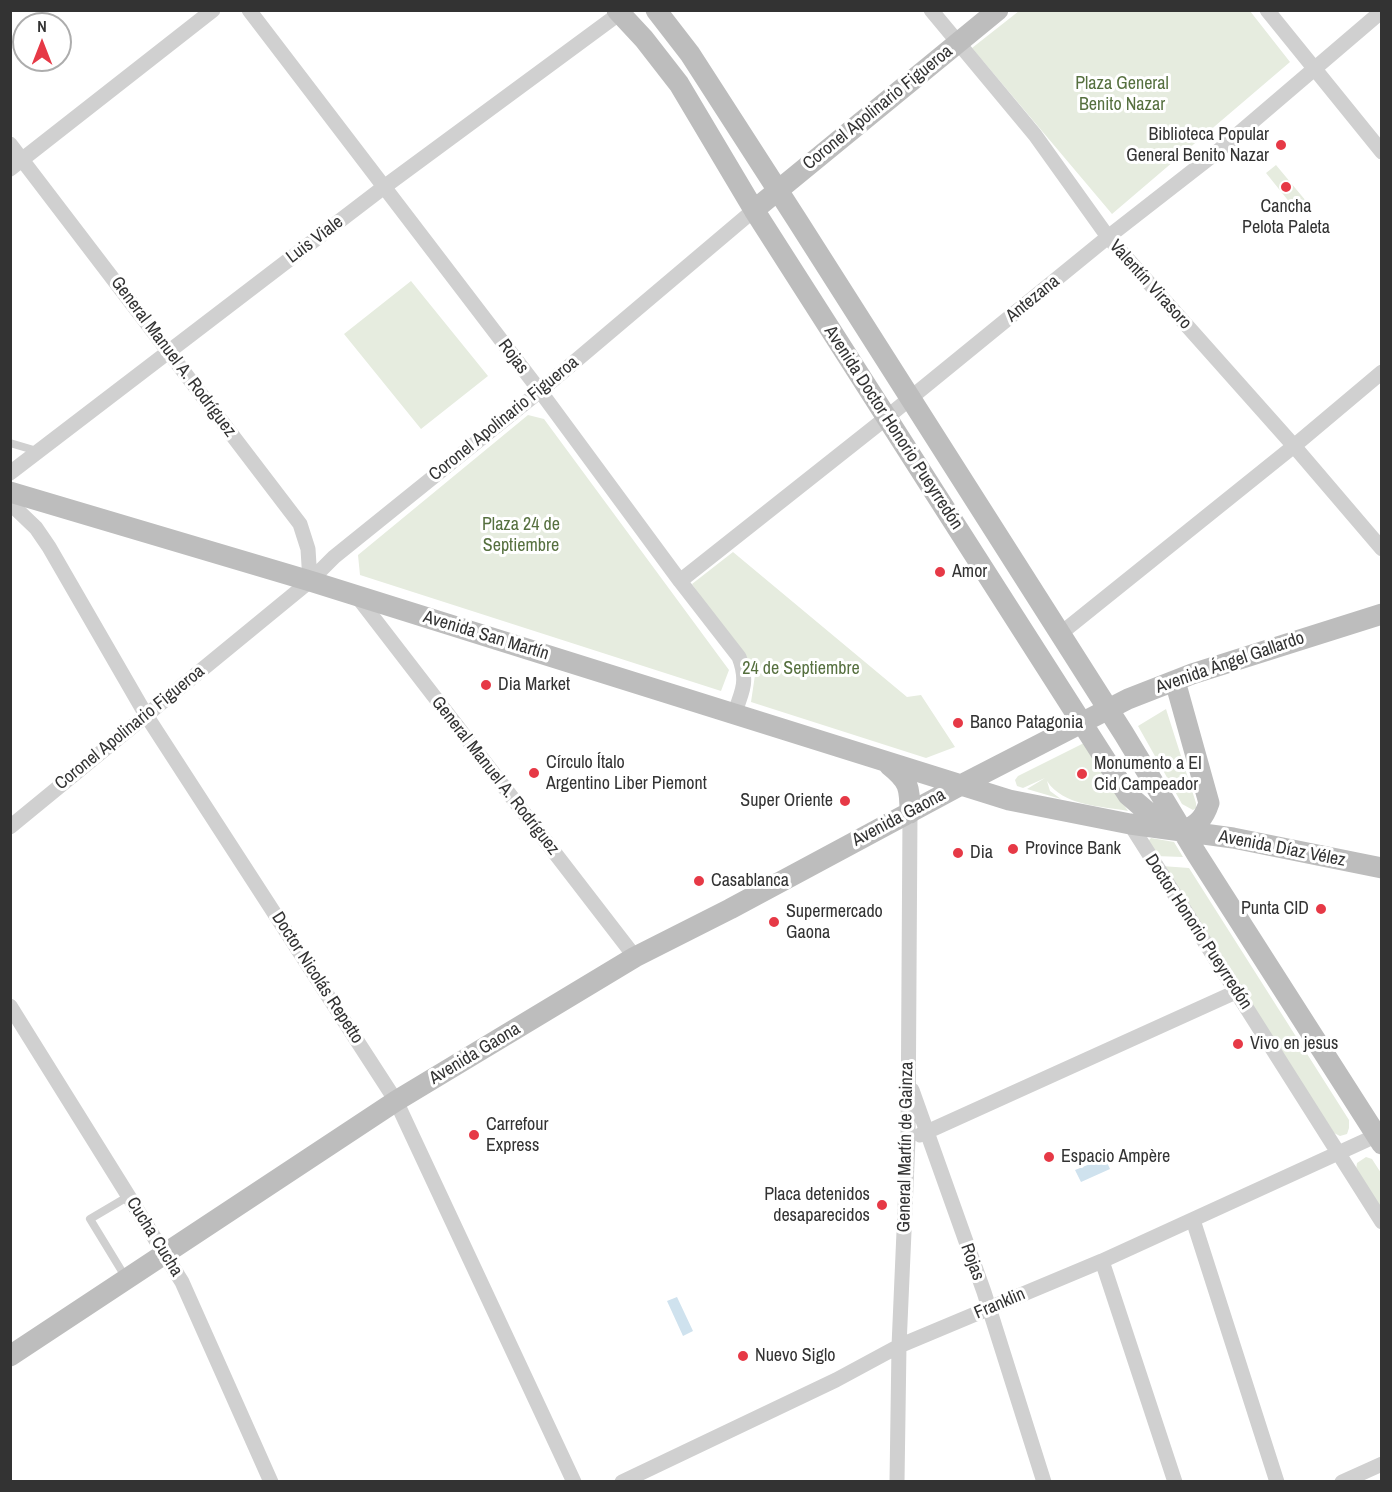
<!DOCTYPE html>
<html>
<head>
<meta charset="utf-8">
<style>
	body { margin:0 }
	#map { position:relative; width:1392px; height:1492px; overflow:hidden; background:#fff; font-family:"Archivo Narrow",sans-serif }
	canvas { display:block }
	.frame { position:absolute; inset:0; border:12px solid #333; pointer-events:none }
	.north { position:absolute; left:12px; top:12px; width:60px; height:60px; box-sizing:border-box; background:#fff; border:2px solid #adadad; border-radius:50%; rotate:0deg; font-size:16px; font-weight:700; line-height:24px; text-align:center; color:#333 }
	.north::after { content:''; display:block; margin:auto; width:21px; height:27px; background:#e63946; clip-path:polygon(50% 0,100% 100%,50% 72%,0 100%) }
</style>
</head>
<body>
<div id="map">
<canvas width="1392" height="1492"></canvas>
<div class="frame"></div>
<div class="north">N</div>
</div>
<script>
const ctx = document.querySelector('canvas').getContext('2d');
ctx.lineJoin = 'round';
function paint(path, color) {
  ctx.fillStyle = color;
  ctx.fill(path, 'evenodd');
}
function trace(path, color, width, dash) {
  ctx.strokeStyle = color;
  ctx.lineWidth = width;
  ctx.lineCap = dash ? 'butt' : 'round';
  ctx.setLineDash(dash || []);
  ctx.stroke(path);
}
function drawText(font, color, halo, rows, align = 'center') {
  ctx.font = font + ' "Archivo Narrow",sans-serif';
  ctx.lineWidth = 6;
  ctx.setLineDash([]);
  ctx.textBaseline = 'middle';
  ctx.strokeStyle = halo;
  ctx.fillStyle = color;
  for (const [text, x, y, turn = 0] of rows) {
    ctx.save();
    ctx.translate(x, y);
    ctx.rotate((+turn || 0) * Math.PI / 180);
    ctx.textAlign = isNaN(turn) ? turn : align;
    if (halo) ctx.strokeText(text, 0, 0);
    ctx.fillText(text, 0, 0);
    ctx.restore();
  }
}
const green = new Path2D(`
	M1250,11L1290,62L1112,214L972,48L1019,11Z
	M1276,165L1306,201L1295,209L1266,173Z
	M411,281L488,376L421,429L344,334Z
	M528,415L544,419L729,670L721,691L360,575L358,555Z
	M733,552L907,697L921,695L955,747L926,758L751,702L755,675L692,584Z
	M1166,709L1196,803V808L1193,810L1182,804L1138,726Z
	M1084,743L1128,811C1101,806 1063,806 1047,781L1050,791L1061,799L1027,789L1045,778L1023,788L1017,786L1015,780L1018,776Z
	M1151,838L1174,842L1183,857L1155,856L1148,841Z
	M1162,866L1189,868L1349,1120V1128L1347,1134L1340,1136L1334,1133Z
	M1366,1157L1372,1159L1381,1173V1210L1356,1170L1357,1163Z`);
const water = new Path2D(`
	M1105,1158L1110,1169L1081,1182L1075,1170Z
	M677,1297L693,1331L683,1336L667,1301Z`);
const lane = new Path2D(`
	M10,443L37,451
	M126,1278L90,1219L129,1196`);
const street = new Path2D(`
	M249,10L540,391L680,581L739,657C748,680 743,691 734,714
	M931,10L1035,135L1108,237L1294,446L1382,549
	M1267,10L1382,152
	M10,144L300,524L308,549L310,581
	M10,169L213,10
	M10,473L384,187L620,13
	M10,503L36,528L49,547L146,715L396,1101L574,1482
	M680,581L886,418L1108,237L1217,152L1382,11
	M356,595L635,957
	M1060,634L1294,446L1382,372
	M1130,824L1382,1222
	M10,827L310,581L334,557L540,391L754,210
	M10,1006L182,1282L271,1482
	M912,1090L984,1292L1044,1482
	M920,1135L1238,991
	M1193,1220L1277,1482
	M1102,1261L1175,1482
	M622,1482L836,1380L899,1346L1102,1261L1382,1133
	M897,1482L899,1346L908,1140L910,813
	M1342,1482L1382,1464`);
const secondary = new Path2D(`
	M617,10L644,39L679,84L754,210L1128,795L1150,814L1169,825
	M656,10L690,54L797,220L1124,734L1196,853L1382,1144
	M754,210L998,10
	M10,492L310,581L1009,800L1130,824L1233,838L1382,868
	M1175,681L1209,803C1204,818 1198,825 1183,831
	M889,765C909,781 910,787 910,813
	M10,1356L396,1101L635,957L730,909L959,786L1128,699L1192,674L1382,614`);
const markers = [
	[1281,145,6,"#e63946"],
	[1286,187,6,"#e63946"],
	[940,572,6,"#e63946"],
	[486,685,6,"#e63946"],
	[958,723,6,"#e63946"],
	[534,773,6,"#e63946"],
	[1082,774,6,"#e63946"],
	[845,801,6,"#e63946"],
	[1013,849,6,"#e63946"],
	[958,853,6,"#e63946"],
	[699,881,6,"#e63946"],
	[1321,909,6,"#e63946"],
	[774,922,6,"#e63946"],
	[1238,1044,6,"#e63946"],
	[474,1135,6,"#e63946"],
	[1049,1157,6,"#e63946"],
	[882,1205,6,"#e63946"],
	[743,1356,6,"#e63946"]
];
const parkNames = [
	["Plaza General",1122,84],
	["Benito Nazar",1122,105],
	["Plaza 24 de",521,525],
	["Septiembre",521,546],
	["24 de Septiembre",801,669]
];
const streetNames = [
	["Coronel Apolinario Figueroa",878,108,-39],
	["Luis Viale",315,240,-37],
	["Valentín Virasoro",1150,285,48],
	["Antezana",1033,299,-39],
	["General Manuel A. Rodríguez",173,357,53],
	["Rojas",513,357,53],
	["Coronel Apolinario Figueroa",504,419,-39],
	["Avenida Doctor Honorio Pueyrredón",893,428,57],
	["Avenida San Martín",486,636,17],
	["Avenida Ángel Gallardo",1230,663,-19],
	["Coronel Apolinario Figueroa",130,728,-39],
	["General Manuel A. Rodríguez",495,776,52],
	["Avenida Gaona",899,818,-28],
	["Avenida Díaz Vélez",1282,849,11],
	["Doctor Honorio Pueyrredón",1198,932,57],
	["Doctor Nicolás Repetto",317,978,57],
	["Avenida Gaona",475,1054,-31],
	["General Martín de Gainza",906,1147,-89],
	["Cucha Cucha",154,1237,58],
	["Rojas",972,1262,70],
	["Franklin",1000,1304,-23]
];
const poiNames = [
	["Biblioteca Popular",1269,135,"right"],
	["General Benito Nazar",1269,156,"right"],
	["Cancha",1286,207,"center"],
	["Pelota Paleta",1286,228,"center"],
	["Amor",952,572],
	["Dia Market",498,685],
	["Banco Patagonia",970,723],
	["Círculo Ítalo",546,763],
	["Argentino Liber Piemont",546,784],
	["Monumento a El",1094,764],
	["Cid Campeador",1094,785],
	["Super Oriente",833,801,"right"],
	["Province Bank",1025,849],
	["Dia",970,853],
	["Casablanca",711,881],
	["Punta CID",1309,909,"right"],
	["Supermercado",786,912],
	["Gaona",786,933],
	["Vivo en jesus",1250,1044],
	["Carrefour",486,1125],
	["Express",486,1146],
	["Espacio Ampère",1061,1157],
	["Placa detenidos",870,1195,"right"],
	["desaparecidos",870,1216,"right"],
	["Nuevo Siglo",755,1356]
];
paint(green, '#e6ecdf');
paint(water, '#cfe2ee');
trace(lane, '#d0d0d0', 8);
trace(street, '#d0d0d0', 15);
trace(secondary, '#bdbdbd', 21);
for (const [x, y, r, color] of markers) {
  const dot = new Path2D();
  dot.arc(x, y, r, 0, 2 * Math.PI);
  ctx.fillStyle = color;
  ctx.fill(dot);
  trace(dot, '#fff', 2);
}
drawText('18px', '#56703f', '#fff', parkNames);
drawText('18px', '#333', '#fff', streetNames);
drawText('18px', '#333', '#fff', poiNames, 'left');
</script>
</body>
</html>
